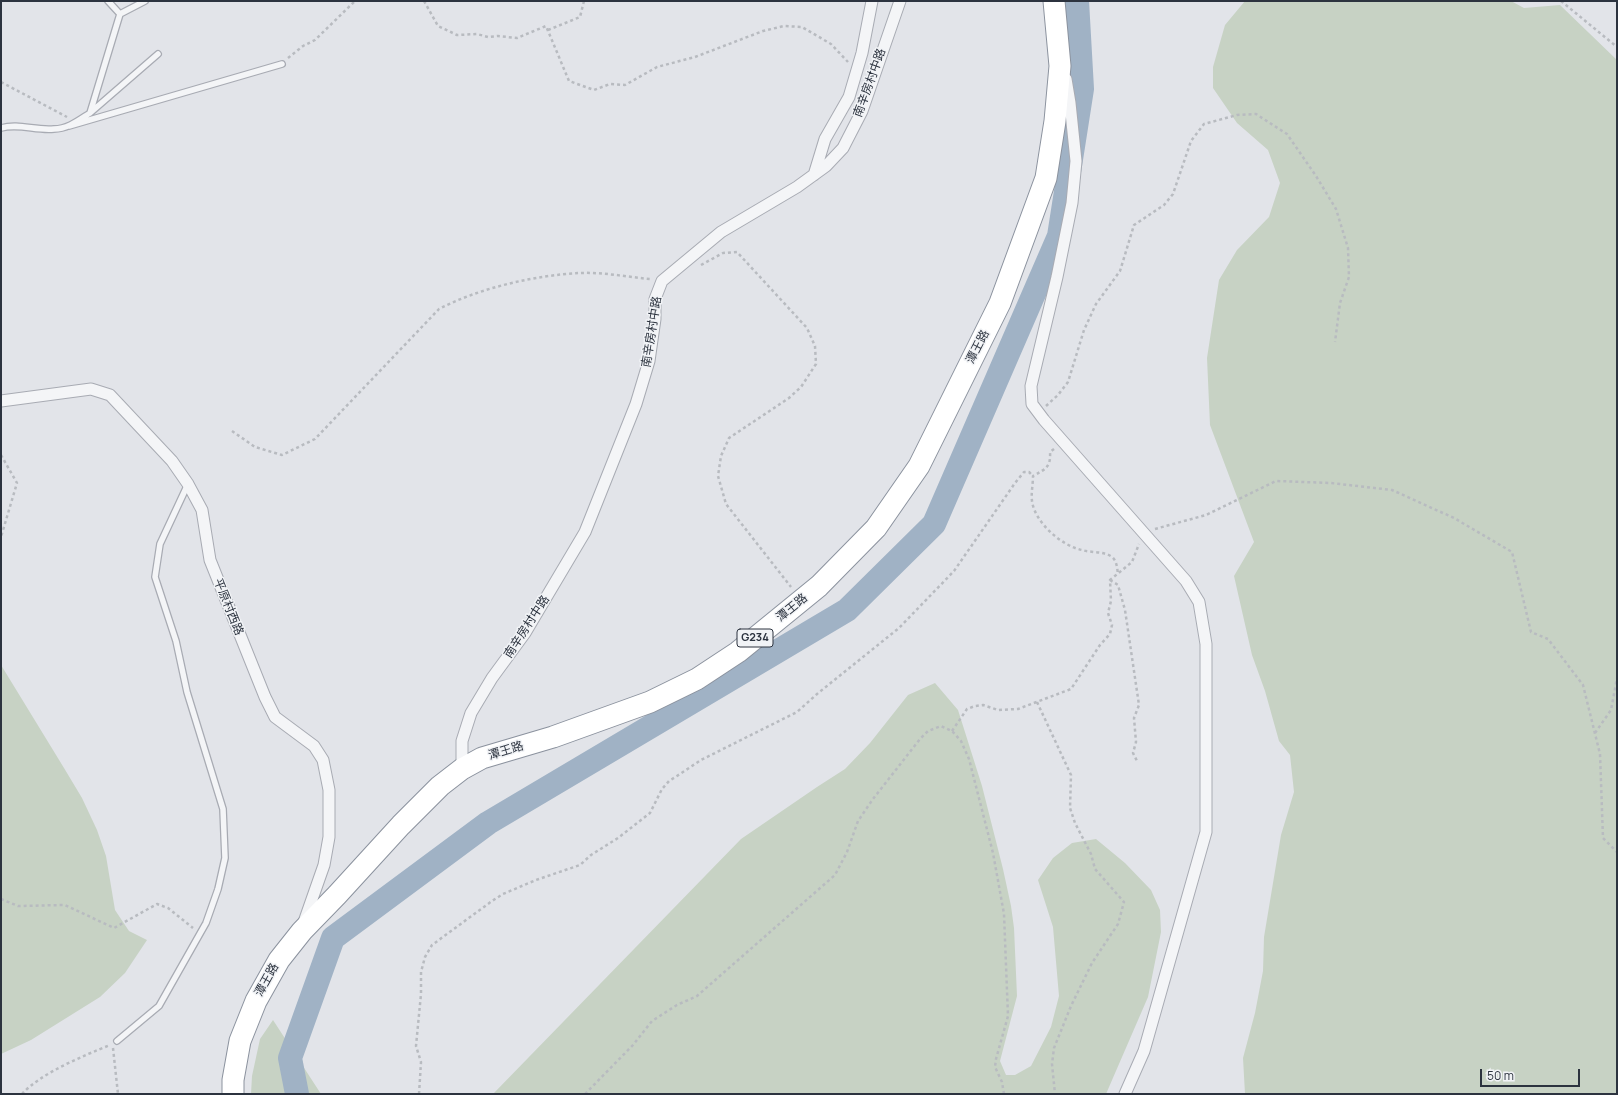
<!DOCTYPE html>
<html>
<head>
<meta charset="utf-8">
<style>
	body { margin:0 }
	#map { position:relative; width:1618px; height:1095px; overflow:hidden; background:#e2e4e9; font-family:Manrope,sans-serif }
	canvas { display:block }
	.frame { position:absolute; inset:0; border:2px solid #2c333f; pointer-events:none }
	.scale { position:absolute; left:1480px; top:1069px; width:100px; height:18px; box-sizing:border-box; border:2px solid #2c333f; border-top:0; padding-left:5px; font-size:12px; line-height:14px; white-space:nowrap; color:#2c333f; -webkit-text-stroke:3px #f1f3f6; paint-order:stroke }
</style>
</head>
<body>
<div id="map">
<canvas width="1618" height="1095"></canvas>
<div class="frame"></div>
<div class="scale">50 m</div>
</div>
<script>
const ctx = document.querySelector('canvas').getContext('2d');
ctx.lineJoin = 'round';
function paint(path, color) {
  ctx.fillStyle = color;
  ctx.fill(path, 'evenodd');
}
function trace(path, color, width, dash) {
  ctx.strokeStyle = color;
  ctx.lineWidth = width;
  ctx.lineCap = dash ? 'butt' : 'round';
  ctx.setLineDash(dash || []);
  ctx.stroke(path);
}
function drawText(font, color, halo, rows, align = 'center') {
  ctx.font = font + ' Manrope,"Noto Sans SC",sans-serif';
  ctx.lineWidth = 3;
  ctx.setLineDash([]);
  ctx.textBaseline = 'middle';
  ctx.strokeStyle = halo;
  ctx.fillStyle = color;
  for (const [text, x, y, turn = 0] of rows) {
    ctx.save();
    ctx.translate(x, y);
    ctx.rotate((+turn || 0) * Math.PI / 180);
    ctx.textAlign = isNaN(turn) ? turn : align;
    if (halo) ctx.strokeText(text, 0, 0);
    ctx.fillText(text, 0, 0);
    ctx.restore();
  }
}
const green = new Path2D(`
	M1245,1H1511L1524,8L1560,5L1617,60V1094H1245L1243,1058L1255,1013L1263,971L1264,937L1281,835L1294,792L1290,755L1279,741L1265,691L1252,655L1234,576L1254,542L1210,425L1207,358L1219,280L1237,250L1269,217L1280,183L1268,150L1237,123L1213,88V67L1225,25Z
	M1,665L64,768L82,798L97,830L106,856L115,910L129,931L147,940L125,973L100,997L31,1040L1,1054Z
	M935,683L958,710L982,786L1003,869L1011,906L1014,928L1017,996L1000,1061L1006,1075H1015L1031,1066L1051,1027L1059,996L1053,927L1038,880L1053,858L1072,843L1096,839L1125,863L1151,890L1160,910L1161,932L1148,997L1106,1094H493L741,839L817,787L845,769L870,743L908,695Z
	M273,1020L321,1094H251L252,1076L260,1039Z`);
const river = new Path2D(`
	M297,1094L290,1058L333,938L488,823L847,610L934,524L1059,236L1082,89L1077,1`);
const path = new Path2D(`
	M424,1L438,26L457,35L477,34L488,37L498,36L517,38L546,26L569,81L594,90L610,84L625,85L657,67L695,57L763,31L784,26L802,27L831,44L848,62
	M1561,1L1617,47
	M548,30L580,17L584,1
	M288,58L303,46L315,40L355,1
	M1,82L67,117
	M701,265L723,253L737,252L807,328L815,346L816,364L801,387L789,398L729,438L721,456L718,476L726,504L791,587
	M1046,406L1058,395L1068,382L1084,330L1096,304L1120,271L1134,225L1164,205L1173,194L1191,141L1204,124L1237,115L1256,114L1287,134L1316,176L1336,209L1348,248L1349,277L1340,303L1335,342
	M232,431L255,447L282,455L315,439L439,309C479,288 536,275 580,273C603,272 627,277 650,279
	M1054,449L1050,452C1051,468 1045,469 1033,476C1033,484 1031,493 1032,501C1035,523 1062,546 1082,550C1092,553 1104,551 1112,557C1117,561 1117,568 1118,574
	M1,455L17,483L1,537
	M1155,529L1206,515L1276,481L1331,483L1392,490L1454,518L1512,552L1531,632L1548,639L1583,685L1600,754L1603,838L1617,852
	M1110,580L1118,585L1125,610L1139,705L1134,718L1136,742L1133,753L1137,761
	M1037,702L1071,775L1070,808L1075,823L1091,854L1095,869L1124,902L1118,924L1092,963L1071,1006L1054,1048L1052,1064L1055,1094
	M952,731L967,709L975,706L983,705L998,710L1018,709L1071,689L1100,645L1110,634L1112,625L1108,613L1111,601L1110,580L1132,562L1139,544
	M1595,733L1611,710L1617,678
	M1,899L18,906L65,905L114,928L157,904L168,908L193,928
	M113,1048L118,1094
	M22,1094C41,1073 83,1056 110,1045
	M419,1094L421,1062L416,1046L421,994V972L425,957L432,945L492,901L503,894L536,880L580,865L591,855L618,838L650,813L662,789L669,781L680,774L701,760L797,712L817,694L899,628L954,571L1015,483L1024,472H1029L1033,476
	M585,1094L633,1045L652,1021L677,1005L697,996L835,875L847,852L858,821L873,799L920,739L928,731L941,726L952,731L961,741L969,759L993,853L1004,914L1008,1016L996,1059L995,1067L1002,1082L1004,1094`);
const lane = new Path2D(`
	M120,14L145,1
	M90,113L158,54
	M69,126L282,64
	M1,128C19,123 36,131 54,129C68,129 79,120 90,113L120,14L108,1
	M117,1041L159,1006L206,923L218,889L225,858L223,809L187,692L176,641L155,577L160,544L188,484`);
const street = new Path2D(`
	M1066,79L1070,103L1076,161L1072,203L1057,277L1031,386L1032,404L1044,420L1186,581L1199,602L1206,644V832L1144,1051L1125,1094
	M814,175L825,139L849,97L862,53L872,1
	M1,401L91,389L110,395L172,461L188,484L202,510L210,560L265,697L275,717L314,746L323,760L329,790V837L324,865L304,922
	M462,769V741L471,713L492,678L525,633L585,532L636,404L649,361L655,319V299L662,281L721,232L797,187L826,166L843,148L862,111L900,1`);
const highway = new Path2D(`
	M233,1094V1080L240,1041L256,1001L279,960L302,931L337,895L401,825L440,786L462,769L482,758L553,737L650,702L697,679L738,652L819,586L876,528L919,466L1000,303L1046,178L1055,121L1060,66L1054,1`);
const shields = [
	[755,638,36]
];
const shieldNames = [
	["G234",755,638]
];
const streetNames = [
	["南辛房村中路",870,83,-70],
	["南辛房村中路",652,332,-81],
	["潭王路",978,347,-63],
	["平原村西路",228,607,68],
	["潭王路",792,608,-39],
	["南辛房村中路",527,627,-57],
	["潭王路",506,751,-17],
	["潭王路",267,980,-61]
];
paint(green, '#c7d2c4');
trace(river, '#a0b2c5', 24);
trace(lane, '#a8abb3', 8);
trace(street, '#a8abb3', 13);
trace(highway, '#8b929e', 23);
trace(path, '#b8bbc0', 2.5, [3, 3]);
trace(lane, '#f4f5f7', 5.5);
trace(street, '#f4f5f7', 11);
trace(highway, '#fff', 21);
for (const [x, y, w] of shields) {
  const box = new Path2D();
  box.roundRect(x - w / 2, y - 9, w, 18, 3);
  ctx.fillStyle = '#f1f3f6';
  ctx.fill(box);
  trace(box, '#2c333f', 1);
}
drawText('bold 11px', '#2c333f', null, shieldNames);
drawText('12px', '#2c333f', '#f1f3f6', streetNames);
</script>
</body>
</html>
